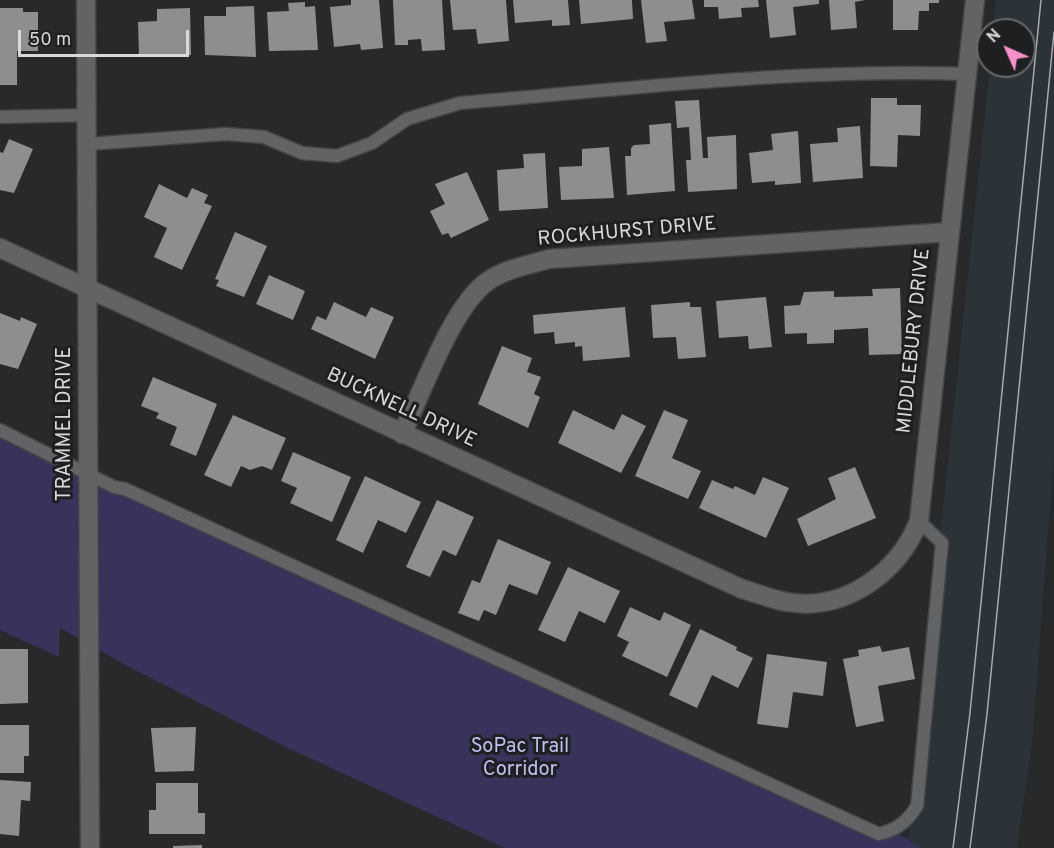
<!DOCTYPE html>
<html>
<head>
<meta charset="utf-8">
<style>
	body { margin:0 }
	#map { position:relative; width:1054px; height:848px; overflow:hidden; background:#27292b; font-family:Overpass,sans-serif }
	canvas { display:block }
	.north { position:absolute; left:976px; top:18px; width:60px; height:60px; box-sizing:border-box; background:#1e1f21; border:2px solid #68696b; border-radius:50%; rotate:315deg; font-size:16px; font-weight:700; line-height:24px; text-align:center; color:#d7d8da }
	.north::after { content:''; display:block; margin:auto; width:21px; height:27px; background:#f890ca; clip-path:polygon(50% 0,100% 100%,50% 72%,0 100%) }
	.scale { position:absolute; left:18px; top:30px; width:171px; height:27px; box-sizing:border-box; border:3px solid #d7d8da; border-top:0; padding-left:8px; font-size:18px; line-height:21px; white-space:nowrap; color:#d7d8da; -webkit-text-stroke:4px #1e1f21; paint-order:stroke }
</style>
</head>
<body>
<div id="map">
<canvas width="1054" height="848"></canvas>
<div class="north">N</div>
<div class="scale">50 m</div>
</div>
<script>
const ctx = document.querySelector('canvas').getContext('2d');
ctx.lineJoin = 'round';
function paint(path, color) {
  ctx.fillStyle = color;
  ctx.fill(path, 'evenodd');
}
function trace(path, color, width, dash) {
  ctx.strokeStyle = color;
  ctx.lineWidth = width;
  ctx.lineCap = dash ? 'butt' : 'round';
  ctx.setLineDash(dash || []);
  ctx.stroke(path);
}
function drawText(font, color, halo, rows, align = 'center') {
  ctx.font = font + ' Overpass,sans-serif';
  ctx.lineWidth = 6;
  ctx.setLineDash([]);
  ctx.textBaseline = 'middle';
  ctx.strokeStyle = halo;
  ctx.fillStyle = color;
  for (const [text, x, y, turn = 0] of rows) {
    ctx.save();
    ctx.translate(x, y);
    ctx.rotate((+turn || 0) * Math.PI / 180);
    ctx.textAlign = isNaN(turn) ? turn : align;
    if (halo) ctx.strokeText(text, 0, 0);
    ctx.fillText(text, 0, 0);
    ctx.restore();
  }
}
const built = new Path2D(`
	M996,0H1054V454L1032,744L1017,848H921L908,839L990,66H1024V30H993Z`);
const green = new Path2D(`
	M0,430L908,839L921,848H505L290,749L129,667L60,628L59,657L0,630Z`);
const building = new Path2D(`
	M351,0H379L383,48L361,50L360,44L334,47L330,7L351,5Z
	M393,0H442L445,50L422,51L421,39L408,40V45H395Z
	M450,0H506L509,41L478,44L476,29L453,30Z
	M513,0H568L570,25L552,26V20L515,23Z
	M579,0H632L633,19L581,24Z
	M641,0H692L695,19L664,22L667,41L646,43Z
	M704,0H758L759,7L741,8L742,17L719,19L718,7H704Z
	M766,0H819V4L793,7L796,35L770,38Z
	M829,0H865L855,2L857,28L831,30Z
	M893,0H939V3H929V11H919L918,30H893Z
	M305,2V7L315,6L318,50L269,51L267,12L289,11L288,3Z
	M254,6L256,57L205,55L204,16H226V7Z
	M0,8H23V12H38V51H17V85H0Z
	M190,8L191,55L139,56L138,22L157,21V9Z
	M871,98H897V105H921L920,136L898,135L897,167L870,166Z
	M699,100L703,158H708L707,137L736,135L737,189L688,192L686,160H691L689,127L677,128L675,101Z
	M671,123L675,191L627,195L625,156H631V148L634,145L650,144L649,125Z
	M860,126L863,178L813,182L810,144L838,142L837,128Z
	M798,131L801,183L775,185V181L752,183L749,153L773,150L771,134Z
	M9,139L33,149L14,193L0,190V152L3,153Z
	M609,147L614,198L561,200L559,167L582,166V149Z
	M545,153L548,208L499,211L497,170L524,168L523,154Z
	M467,172L489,220L451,238L448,233L442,235L430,211L445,204L435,184Z
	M159,184L187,198L192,188L208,195L204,203L212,206L182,270L154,257L167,228L144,217Z
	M235,232L267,246L244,297L216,286L219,280L215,279Z
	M269,275L305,291L293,320L256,304Z
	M900,288L902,354L869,355L868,328L834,330V343L807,344V333L785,334L784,306L800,305L804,292L834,291V297L873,296L872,289Z
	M766,297L772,347L749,349L748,336L719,338L716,301Z
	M334,302L366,317L371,307L394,317L375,359L311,329L317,316L326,320Z
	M690,302V307H701L706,357L678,359L676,337L653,338L651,305Z
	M625,307L630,357L583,361L582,346L575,347V342L555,344L554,332L534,334L533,315Z
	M0,313L20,321L21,317L37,324L18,369L0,364Z
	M502,346L532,358L527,372L541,377L534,394L540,397L528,428L478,404Z
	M153,377L217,404L196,456L170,445L177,427L156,418L159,413L141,406Z
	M573,410L614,430L622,414L646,426L621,473L558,443Z
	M664,410L688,420L672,458L701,471L688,499L635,476Z
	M233,415L286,438L272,470L262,466L250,470L241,466L231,487L204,475Z
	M293,452L351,477L332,522L290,503L297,488L281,481Z
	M855,467L876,518L808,546L797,519L836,499L828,478Z
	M365,476L421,502L406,533L378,520L363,553L336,540Z
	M763,477L789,488L766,538L699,508L712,480L733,489L735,486L755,495Z
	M437,500L474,517L456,556L443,550L430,577L406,567Z
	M498,539L551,562L537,595L509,584L496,615L484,610L479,621L458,613L472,580L480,583Z
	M568,567L620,591L605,623L579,611L565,642L538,630Z
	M630,607L660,621L664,612L691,625L667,677L622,656L629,642L617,636Z
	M700,629L737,647L736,650L753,658L738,688L712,675L697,708L669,695Z
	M880,646L882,652L909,647L915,679L878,686L884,721L856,727L843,659L859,656L858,650Z
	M0,649H28V703L0,704Z
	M767,654L827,662L823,696L793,692L788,728L757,724Z
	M0,725H29V756H24V773H0Z
	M196,727L194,771L155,772L151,728Z
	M0,780L31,782L30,801L21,800L19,836L0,834Z
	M156,783H198V813H205V834H149V810H156Z
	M202,845V848H173V846Z`);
const lane = new Path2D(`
	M0,117L87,115
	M88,144L226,134L264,137L302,153L337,156L372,143L407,119L460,103C629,89 798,68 968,74
	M0,430L114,487L125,489L879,834C898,829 907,822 917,806L942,543L919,521`);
const street = new Path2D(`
	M0,248L742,589C757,593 772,600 787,602C845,612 898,573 919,521L975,0
	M402,434C422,393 452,306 488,281C505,269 528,265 549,259L949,232`);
const secondary = new Path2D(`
	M86,0L90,848`);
const tram = new Path2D(`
	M953,848L970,713L1041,0
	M970,848L987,714L1054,32`);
const streetNames = [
	["ROCKHURST DRIVE",627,233,-5],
	["MIDDLEBURY DRIVE",915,341,-84],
	["BUCKNELL DRIVE",401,409,25],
	["TRAMMEL DRIVE",66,424,-90]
];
const parkNames = [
	["SoPac Trail",520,748],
	["Corridor",520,771]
];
paint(built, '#2b3238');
paint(green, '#37335b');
paint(building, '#8d8e90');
trace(lane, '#444547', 15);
trace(street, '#444547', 21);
trace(secondary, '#444547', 21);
trace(lane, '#616365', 12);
trace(street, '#616365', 18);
trace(secondary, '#616365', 18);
trace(tram, '#a8aaac', 1.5);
drawText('20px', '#d7d8da', '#1e1f21', streetNames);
drawText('20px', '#c1bef4', '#1e1f21', parkNames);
</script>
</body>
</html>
